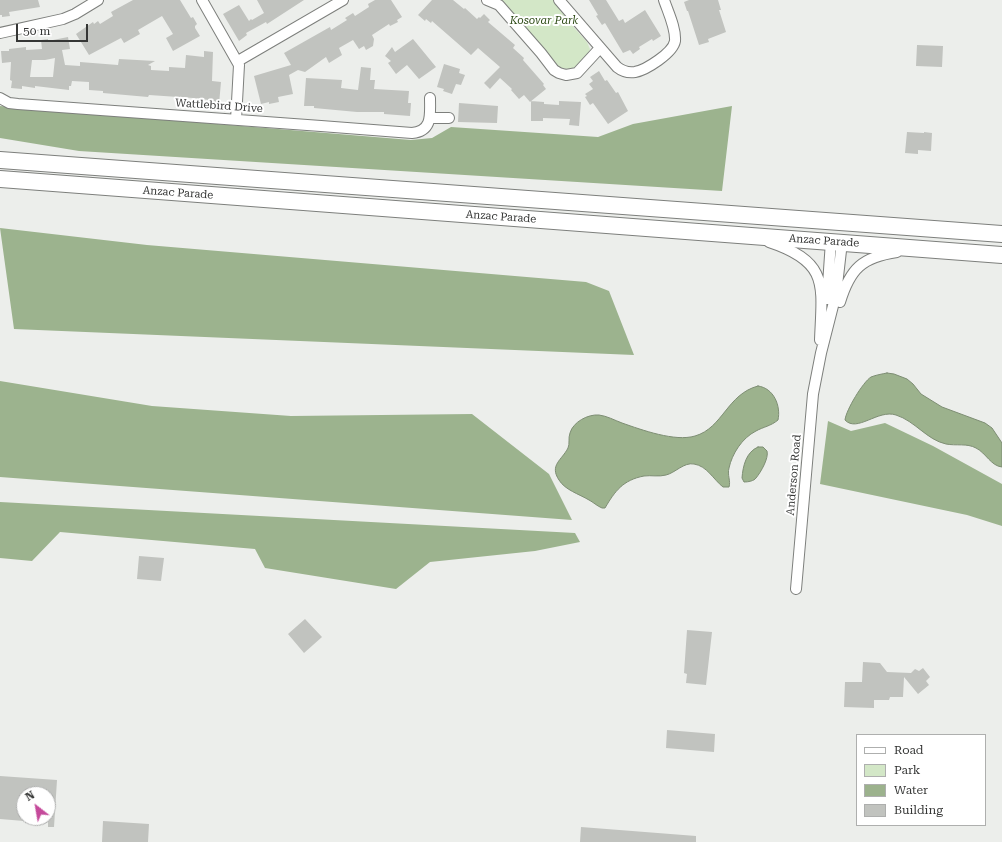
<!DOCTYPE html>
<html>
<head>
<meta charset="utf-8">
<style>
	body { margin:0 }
	#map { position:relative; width:1002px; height:842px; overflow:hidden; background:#eceeeb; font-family:"Roboto Serif",serif }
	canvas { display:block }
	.legend { position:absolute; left:856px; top:734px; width:130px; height:92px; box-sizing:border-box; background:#fff; border:1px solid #aeafae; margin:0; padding:5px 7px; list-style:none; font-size:12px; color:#353635 }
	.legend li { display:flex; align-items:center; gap:8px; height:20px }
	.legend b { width:20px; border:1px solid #aeafae }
	.north { position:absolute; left:16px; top:786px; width:40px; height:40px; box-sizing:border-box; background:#fff; border:1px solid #aeafae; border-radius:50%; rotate:329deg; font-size:11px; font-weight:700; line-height:16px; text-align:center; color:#353635 }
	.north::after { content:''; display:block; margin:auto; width:14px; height:18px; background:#c54a9b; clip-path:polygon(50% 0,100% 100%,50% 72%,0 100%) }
	.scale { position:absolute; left:16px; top:24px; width:72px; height:18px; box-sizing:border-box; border:2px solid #353635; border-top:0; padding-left:5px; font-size:12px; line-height:14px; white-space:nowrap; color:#353635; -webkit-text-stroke:3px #fff; paint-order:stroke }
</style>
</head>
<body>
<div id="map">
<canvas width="1002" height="842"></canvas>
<ul class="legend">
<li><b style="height:5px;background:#fff"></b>Road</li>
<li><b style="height:11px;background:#d3e7c7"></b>Park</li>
<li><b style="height:11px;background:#9cb28d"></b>Water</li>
<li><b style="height:11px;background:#c1c3bf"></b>Building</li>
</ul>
<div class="north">N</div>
<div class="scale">50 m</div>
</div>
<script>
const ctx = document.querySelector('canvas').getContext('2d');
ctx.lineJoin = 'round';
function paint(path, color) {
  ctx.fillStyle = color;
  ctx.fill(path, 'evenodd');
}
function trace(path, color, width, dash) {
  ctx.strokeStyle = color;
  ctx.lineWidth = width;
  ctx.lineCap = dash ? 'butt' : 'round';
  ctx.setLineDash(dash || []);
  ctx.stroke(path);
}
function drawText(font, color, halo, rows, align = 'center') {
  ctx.font = font + ' "Roboto Serif",serif';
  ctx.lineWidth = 4;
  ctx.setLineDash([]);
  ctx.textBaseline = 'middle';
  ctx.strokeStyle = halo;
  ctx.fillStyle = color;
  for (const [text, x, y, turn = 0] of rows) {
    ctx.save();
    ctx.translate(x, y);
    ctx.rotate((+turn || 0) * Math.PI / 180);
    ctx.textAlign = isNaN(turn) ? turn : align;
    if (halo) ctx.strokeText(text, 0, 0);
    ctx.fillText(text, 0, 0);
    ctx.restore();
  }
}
const green = new Path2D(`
	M494,0H554L570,23L587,42L590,49L588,56L577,67L569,69L560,68Z`);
const forest = new Path2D(`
	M0,106L411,140L432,138L451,127L598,137L633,124L732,106L722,191L79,151L0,138Z
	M0,228L147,245L586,282L609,291L634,355L14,329Z
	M0,381L152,406L291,416L472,414L549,474L572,520L0,477Z
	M828,421L851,431L885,423L933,446L1002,484V526L967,515L820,484Z
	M0,502L575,533L580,542L535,551L430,562L396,589L265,568L255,549L60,532L32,561L0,558Z`);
const water = new Path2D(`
	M887,373L894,374L907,379L913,384L921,394L942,407L985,423L992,428L1002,443V467C991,466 986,453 976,448C967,443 956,446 946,444C927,440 915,421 896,415C878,409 857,433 845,420C846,410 863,382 871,377C876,375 882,374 887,373Z
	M758,386C774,388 781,406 778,420C771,426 763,427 756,431C742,438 732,454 729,468C727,475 731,481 729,487H723C713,479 707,466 694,464C684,462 675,473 666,475C659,477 651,475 644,476C623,480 615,491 605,508H602C597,506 593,502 589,500C579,494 565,490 559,480C549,465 562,460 568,448C570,444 568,438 570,433C573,422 588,414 599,415C607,416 614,420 622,423C642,430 675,442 695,436C723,428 727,394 758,386Z
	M758,447H763L767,451C769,458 761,472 756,478C754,481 748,482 744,482L742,478C743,466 746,452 758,447Z`);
const building = new Path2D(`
	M0,0H38L40,7L9,12L10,16L2,17V15H0Z
	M133,0H180L191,18L193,17L197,24L195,26V28L200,36L173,51L166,38L173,34L162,16L138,30L140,34L124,43L121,38L89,55L76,34L93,22L94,24L98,21L100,24L113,16L111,12Z
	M257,0H304L267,24L266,22L246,33L247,35L239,41L223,14L239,5L249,21L251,19L252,20L264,13Z
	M375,0H391L402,17L397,20L398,22L390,26L389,24L372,35L374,39L373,46L366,50L364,46L359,49L353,40L339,48L342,55L329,63L326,57L305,72L298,70L289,75L293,94L278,97L279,102L269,104V102L261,104L254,76L291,65L284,53L330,27L331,30L347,20L345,18L353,13L355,16L369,7L368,4Z
	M432,0H453L464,9L465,8L477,19L479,17L480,18L484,14L490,20L488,22L515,45L513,48L524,58L523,60L544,84L543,85L546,89L530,102L524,95L519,99L511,90L512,89L500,78L490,89L484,83L500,67L478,48L471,55L432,21L431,23L426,19L425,21L418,15Z
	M589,0H606L619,21L623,19L625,23L645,10L661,36L653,41L652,39L639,47L640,49L633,54L630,50L623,53L605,23L602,25L596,16L598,15Z
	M689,0H718L721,10H719L726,32L708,39L709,42L699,45L688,11H687L684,2Z
	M68,37L70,49L62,50L65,65L80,66V62L118,65L119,59L155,61L148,65L151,66V70L169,71V67L185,68L186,55L204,57V51L213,52L212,81L221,82L219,104L209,103V100L193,98L149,95L148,97L103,93V91L89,90V82L72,81L71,86H69V90L35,86V88L22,86V89L11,88L12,81L10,80L11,62L2,63L1,51H9V49L26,47V50L42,49L41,40L48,39V41ZM55,58L53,77H30L32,60H45Z
	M413,39L436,67L419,79L407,65L396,74L388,63L391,61L385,56L392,47L395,52Z
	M917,45L943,46L942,67L916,66Z
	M444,64L460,69L459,73L465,75L461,85L456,84L452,94L443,91L444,89L437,87Z
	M361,67L371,68L370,80H375L374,89L409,91L408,103H411L410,116L384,114V112H357L314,108V106H304L306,78L342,80L341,88L358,90Z
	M599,71L605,81L607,80L616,93L618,92L628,111L608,124L593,103L590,105L585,97L587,96L585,94L593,89L589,84L593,81L590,77Z
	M531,101L544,102V104L559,105V101L581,102L579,126L569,125L570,119L543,118V121H531Z
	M459,103L498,106L497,123L458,122Z
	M907,132L924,133V132L932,133L931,151L918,150V154L905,153Z
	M139,556L164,558L161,581L137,579Z
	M305,619L322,637L304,653L288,634Z
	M687,630L712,632L706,685L686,683L687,674L684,673Z
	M863,662L880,663L887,672L911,673L915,669L919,671L923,668L930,677L926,681L929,685L918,694L904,677L903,697H890L889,700H874V708L844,707L845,682H862Z
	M667,730L715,734L714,752L666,748Z
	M0,776L57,780L54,827H48V794H24V821L0,819Z
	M103,821L149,824L148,842H102Z
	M581,827L696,836V842H580Z`);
const street = new Path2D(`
	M202,0L239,65L236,120
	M487,0L499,5L541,53L554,70L559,73L566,75L577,73L600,48
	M559,0L617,67C622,71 628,73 635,72C646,70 673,53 675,41C676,28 668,12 664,0
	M0,33L63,19L75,14L98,0
	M238,61L343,0
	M0,98L9,103L18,104L321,126L412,133C433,131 430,114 430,98
	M430,118H449
	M769,242C830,262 822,286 820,340
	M827,299L831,241
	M840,302C850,269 862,257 897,252
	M796,589L813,394L821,353L836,294L842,242`);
const primary = new Path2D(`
	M0,160L1002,234
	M0,179L1002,255`);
const parkNames = [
	["Kosovar Park",544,21]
];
const streetNames = [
	["Wattlebird Drive",219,106,4],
	["Anzac Parade",178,193,4],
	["Anzac Parade",501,217,4],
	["Anzac Parade",824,241,4],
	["Anderson Road",794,475,-85]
];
paint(green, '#d3e7c7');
paint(forest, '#9cb38e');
paint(water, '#9cb28d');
trace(water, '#7d8d73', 1);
paint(building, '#c1c3bf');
trace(street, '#7d7f7c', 12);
trace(primary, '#7d7f7c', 18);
trace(street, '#fff', 10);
trace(primary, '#fff', 16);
drawText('italic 11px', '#2f4c17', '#fff', parkNames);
drawText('11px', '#353635', '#fff', streetNames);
</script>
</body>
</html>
